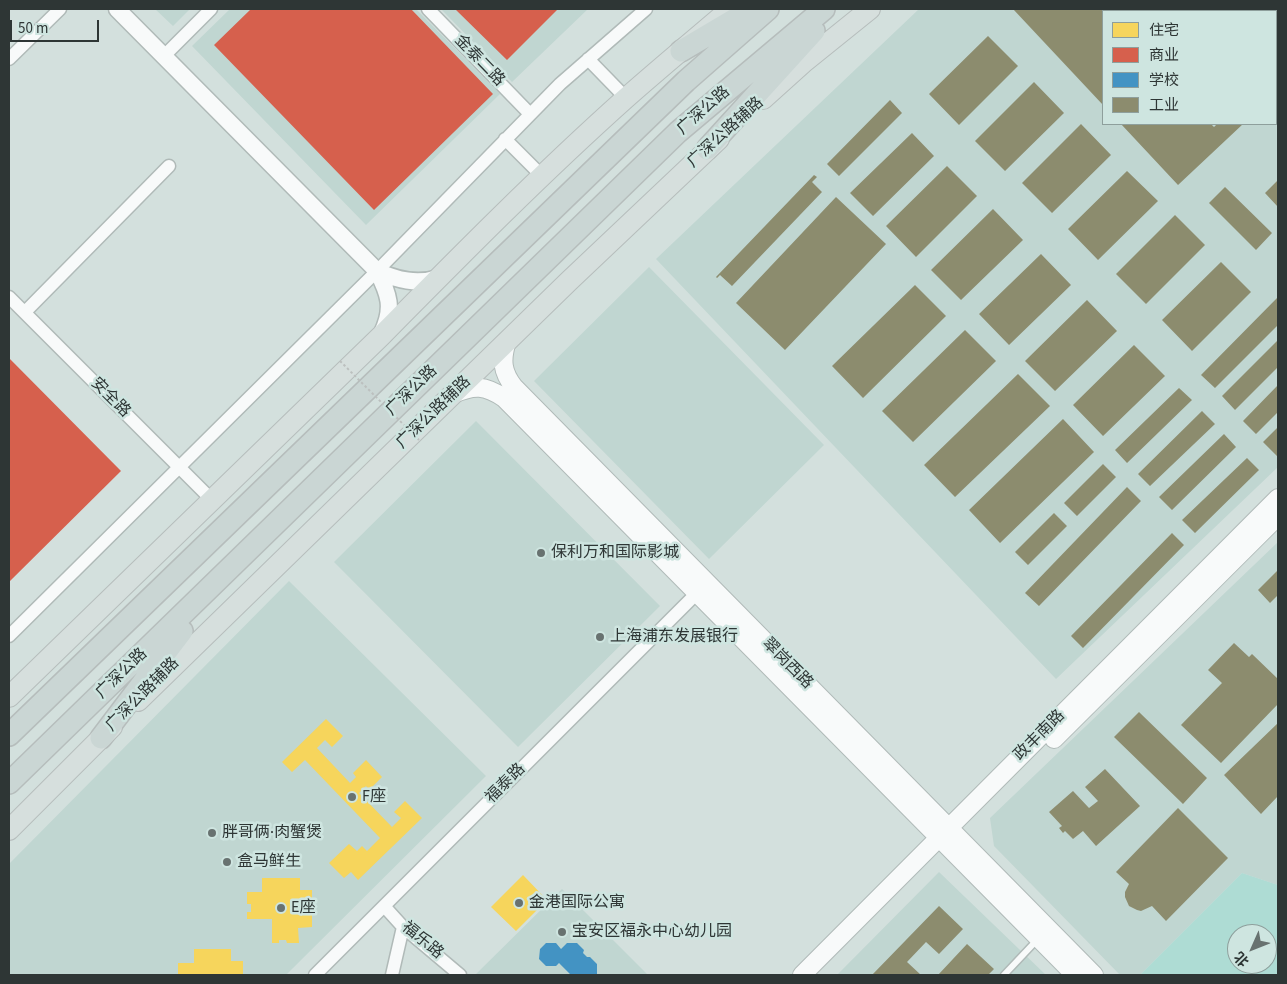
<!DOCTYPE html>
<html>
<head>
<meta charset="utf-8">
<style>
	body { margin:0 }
	#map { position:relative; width:1287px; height:984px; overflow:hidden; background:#d3e0dd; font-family:"Source Sans 3","Noto Sans SC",sans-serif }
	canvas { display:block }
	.frame { position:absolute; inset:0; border:10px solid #2e3635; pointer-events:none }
	.legend { position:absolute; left:1102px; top:10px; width:175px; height:115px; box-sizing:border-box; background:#cee5e0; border:1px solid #8e9f9c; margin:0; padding:6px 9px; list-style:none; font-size:15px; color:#2e3635 }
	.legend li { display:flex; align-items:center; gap:10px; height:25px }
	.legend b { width:25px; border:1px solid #8e9f9c }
	.north { position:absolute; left:1227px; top:924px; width:50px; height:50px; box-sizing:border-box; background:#cee5e0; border:1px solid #8e9f9c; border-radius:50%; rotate:226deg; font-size:14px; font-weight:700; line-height:20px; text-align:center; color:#2e3635 }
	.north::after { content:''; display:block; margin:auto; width:18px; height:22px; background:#687270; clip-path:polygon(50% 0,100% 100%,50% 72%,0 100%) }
	.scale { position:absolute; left:10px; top:20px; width:89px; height:22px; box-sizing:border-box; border:2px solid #2e3635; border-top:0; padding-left:6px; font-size:15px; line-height:18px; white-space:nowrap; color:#2e3635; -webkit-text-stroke:4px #cee5e0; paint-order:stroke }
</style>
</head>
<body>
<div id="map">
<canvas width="1287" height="984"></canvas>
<div class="frame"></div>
<ul class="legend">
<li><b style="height:14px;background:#f6d55c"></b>住宅</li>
<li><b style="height:14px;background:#d6604d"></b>商业</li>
<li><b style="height:14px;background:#4393c3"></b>学校</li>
<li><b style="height:14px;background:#8c8c6e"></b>工业</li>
</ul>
<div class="north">北</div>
<div class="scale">50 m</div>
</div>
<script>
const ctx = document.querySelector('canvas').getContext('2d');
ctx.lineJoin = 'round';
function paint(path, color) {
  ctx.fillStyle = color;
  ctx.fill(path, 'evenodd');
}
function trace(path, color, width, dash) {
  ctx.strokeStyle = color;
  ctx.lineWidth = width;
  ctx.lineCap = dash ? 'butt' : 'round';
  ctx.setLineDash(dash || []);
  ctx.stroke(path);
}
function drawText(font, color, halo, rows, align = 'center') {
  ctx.font = font + ' "Source Sans 3","Noto Sans SC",sans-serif';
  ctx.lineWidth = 5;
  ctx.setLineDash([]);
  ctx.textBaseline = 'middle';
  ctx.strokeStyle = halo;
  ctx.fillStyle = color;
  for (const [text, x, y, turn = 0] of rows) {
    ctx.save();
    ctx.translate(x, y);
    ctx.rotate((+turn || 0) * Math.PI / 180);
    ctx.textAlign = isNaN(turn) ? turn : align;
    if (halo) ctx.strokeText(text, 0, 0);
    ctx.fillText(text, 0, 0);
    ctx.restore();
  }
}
const built = new Path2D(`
	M155,9H190L173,26Z
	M230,9H416L500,94L366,225L192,46Z
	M441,9H588L512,82Z
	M919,9H1278V467L1056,679L656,259ZM1103,11H1276V124H1103Z
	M649,267L824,445L709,559L534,381Z
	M476,421L660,606L518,747L334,562Z
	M1278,542V885L1242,873L1140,975H1120L994,846L990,818Z
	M289,581L486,776L286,975H9V864Z
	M939,872L1046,975H837Z
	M562,889L648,975H475Z`);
const green = new Path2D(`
	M1242,873L1278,885V975H1140ZM1237,934H1267V964H1237Z`);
const homes = new Path2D(`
	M326,719L343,736L332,747L325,740L317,748L350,783L356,777L353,773L366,760L382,777L369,790L366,786L359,793L392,827L401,818L394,812L405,801L422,818L358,880L351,872L344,878L329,863L349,844L357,851L362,846L367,851L380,838L305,760L292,772L282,762Z
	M523,875L547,900L516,931L491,907Z
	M262,878H300V890H312V927L298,928L299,943H287L286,940H279V943H272V919H247V912H251V904H247V892H262Z
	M194,949H231V961H243V975H178V963H194Z`);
const shops = new Path2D(`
	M251,9H411L493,94L374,210L214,45Z
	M455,9H558L507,60Z
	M9,358L121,471L9,582Z`);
const schools = new Path2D(`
	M546,943H556L561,949L567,943H577L584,950L583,953L587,957H590L597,964V974L598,975H571L559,963L556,966H546L539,959L540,949Z`);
const industry = new Path2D(`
	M1013,9H1217L1220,11H1103V105Z
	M1221,9H1267L1265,11H1223Z
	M988,36L1018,66L959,125L929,94Z
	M1276,71L1278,74V91L1276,93Z
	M1034,82L1064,113L1005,171L975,141Z
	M890,100L902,113L839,176L827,164Z
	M1081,124L1111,155L1052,213L1022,183Z
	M1121,124H1211L1214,127L1217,124H1243L1178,185Z
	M912,133L934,156L873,216L850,193Z
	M947,166L977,196L916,257L886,226Z
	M1127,171L1158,201L1098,260L1068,229Z
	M814,175L817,177L812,182L822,192L732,286L720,275L717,278L716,277Z
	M1278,180V207L1265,193Z
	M1225,187L1272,233L1256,250L1209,203Z
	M836,197L886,244L785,350L736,303Z
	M993,209L1023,240L961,300L931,270Z
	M1175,215L1205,245L1146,304L1116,274Z
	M1041,254L1071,285L1009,345L979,314Z
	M1221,262L1251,292L1192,351L1162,320Z
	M915,285L946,316L863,398L832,366Z
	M1278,297V325L1215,388L1201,375Z
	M1087,300L1117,331L1055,391L1025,361Z
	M965,330L996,361L913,442L882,411Z
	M1278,340V367L1235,410L1222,396Z
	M1134,345L1165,376L1103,436L1073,405Z
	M1018,374L1050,406L955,497L924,465Z
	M1278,385V412L1256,434L1243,421Z
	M1179,388L1192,400L1127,463L1115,450Z
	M1202,411L1215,424L1150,486L1138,474Z
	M1063,419L1094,452L1000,543L969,510Z
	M1278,427V454L1277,456L1263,442Z
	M1224,434L1236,447L1172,510L1159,497Z
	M1247,458L1259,470L1195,533L1182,520Z
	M1103,464L1116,477L1077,516L1064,503Z
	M1127,487L1141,501L1039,606L1025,593Z
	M1054,513L1067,526L1028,565L1015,552Z
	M1172,533L1184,545L1083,648L1071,636Z
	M1278,570V595L1270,603L1258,590Z
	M1234,643L1249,657L1252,654L1278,679V704L1221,763L1181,725L1222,683L1208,670Z
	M1139,712L1207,778L1183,804L1114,737Z
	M1278,723V796L1261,814L1224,775Z
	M1105,769L1140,806L1096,846L1083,831L1073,839L1065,831L1063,833L1059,828L1062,826L1049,812L1073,791L1089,808L1098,801L1085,787Z
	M1178,808L1228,858L1166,921L1152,906L1141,911L1137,910L1129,906L1125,897V892L1129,884L1116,872Z
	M939,906L963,929L939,954L926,942L907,962L921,975H872Z
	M967,944L994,969L988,975H938Z`);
const service = new Path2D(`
	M1004,975L1037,940`);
const minor = new Path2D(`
	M428,9L530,114
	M164,56L211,9
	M9,59L60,9
	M588,59L626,98
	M505,139L543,177
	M9,297L212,500
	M25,312L169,166
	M9,636L377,271L560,84L646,9
	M384,906L403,927L460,975
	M315,975L697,593
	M392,975L403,927`);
const tertiary = new Path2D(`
	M117,9L377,271C389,294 394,308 382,333
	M377,271C397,280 417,285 438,278`);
const secondary = new Path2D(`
	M507,341C501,360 502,372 514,387L1094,975
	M453,394C474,385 485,385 504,398L1075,975
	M1054,739L1278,516
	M802,975L1278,498`);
const primary = new Path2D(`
	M763,99L803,63L870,9
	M9,697L381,336C461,255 541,174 626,98C660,68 695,39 730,9
	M138,701L569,281L719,139
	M9,830L112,727`);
const trunk = new Path2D(`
	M681,51L752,9
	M707,149L814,31
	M9,735L686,81L768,9
	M101,738L182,631
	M9,783L678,132L824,9`);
const pathBridge = new Path2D(`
	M340,361L419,440`);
const markers = [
	[541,553,5,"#687270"],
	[600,637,5,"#687270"],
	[352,797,5,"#687270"],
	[212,833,5,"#687270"],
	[227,862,5,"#687270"],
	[519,903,5,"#687270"],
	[281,908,5,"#687270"],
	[562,932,5,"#687270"]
];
const streetNames = [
	["金泰二路",479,61,46],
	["广深公路",704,111,-41],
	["广深公路辅路",726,133,-42],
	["广深公路",412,391,-44],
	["安全路",110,398,45],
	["广深公路辅路",434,413,-44],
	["翠岗西路",787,664,45],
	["广深公路",122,674,-44],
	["广深公路辅路",143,695,-45],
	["政丰南路",1040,736,-45],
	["福泰路",506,784,-45],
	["福乐路",422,941,40]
];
const poiNames = [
	["保利万和国际影城",551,553],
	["上海浦东发展银行",610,637],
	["F座",362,797],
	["胖哥俩·肉蟹煲",222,833],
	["盒马鲜生",237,862],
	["金港国际公寓",529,903],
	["E座",291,908],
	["宝安区福永中心幼儿园",572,932]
];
paint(built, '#c0d6d1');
paint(green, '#aedcd4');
paint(homes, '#f6d55c');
paint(shops, '#d6604d');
paint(schools, '#4393c3');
paint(industry, '#8c8c6e');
trace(service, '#b0bab8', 9);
trace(minor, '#b0bab8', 15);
trace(tertiary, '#b0bab8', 19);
trace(secondary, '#b0bab8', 20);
trace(primary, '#b6bdbc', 22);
trace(trunk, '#b6bdbc', 24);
trace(service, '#f8fafa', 6);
trace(minor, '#f8fafa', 12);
trace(tertiary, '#f8fafa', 16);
trace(secondary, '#f8fafa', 18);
trace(primary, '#d6dfdd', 20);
trace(trunk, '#cad6d4', 21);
trace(pathBridge, '#bcc0bf', 2, [2.5, 2.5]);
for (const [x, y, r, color] of markers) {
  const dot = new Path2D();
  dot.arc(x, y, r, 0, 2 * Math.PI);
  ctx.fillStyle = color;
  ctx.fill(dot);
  trace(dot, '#cee5e0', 2);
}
drawText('16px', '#2e3635', '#cee5e0', streetNames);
drawText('16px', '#2e3635', '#cee5e0', poiNames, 'left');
</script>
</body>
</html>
